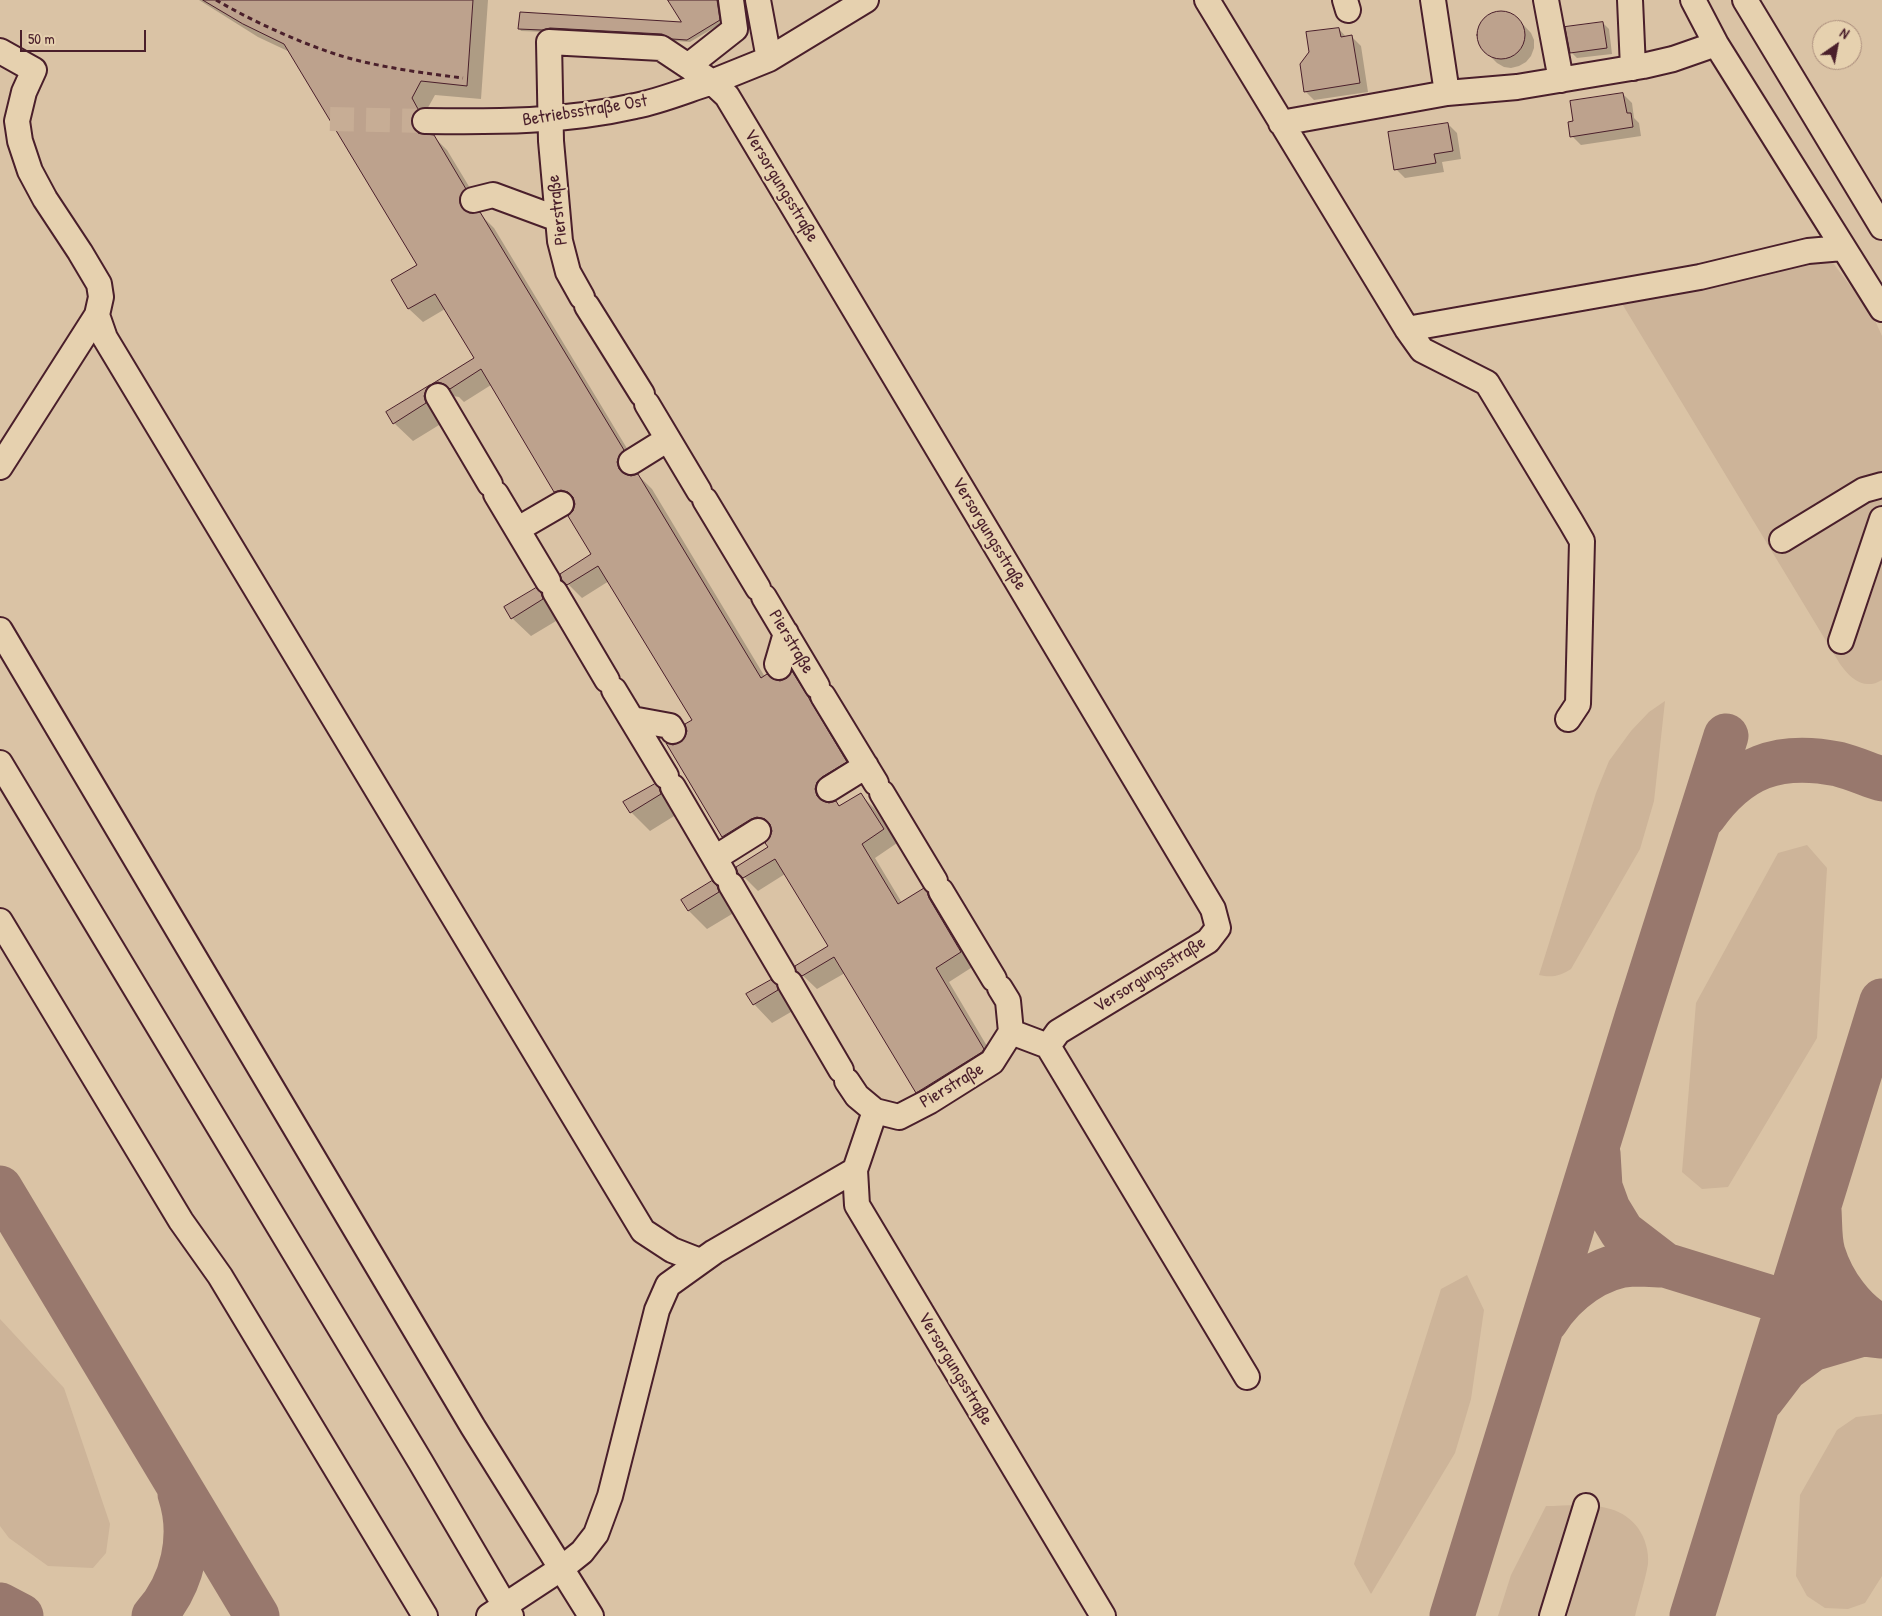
<!DOCTYPE html>
<html>
<head>
<meta charset="utf-8">
<style>
	body { margin:0 }
	#map { position:relative; width:1882px; height:1616px; overflow:hidden; background:#e6d1af; font-family:"Patrick Hand",sans-serif }
	canvas { display:block }
	.north { position:absolute; left:1812px; top:20px; width:50px; height:50px; box-sizing:border-box; background:#e6d1af; border:1px solid #a88a7a; border-radius:50%; rotate:33deg; font-size:14px; font-weight:700; line-height:20px; text-align:center; color:#4a1f2b }
	.north::after { content:''; display:block; margin:auto; width:18px; height:22px; background:#4a1f2b; clip-path:polygon(50% 0,100% 100%,50% 72%,0 100%) }
	.scale { position:absolute; left:20px; top:30px; width:126px; height:22px; box-sizing:border-box; border:2px solid #4a1f2b; border-top:0; padding-left:6px; font-size:15px; line-height:18px; white-space:nowrap; color:#4a1f2b; -webkit-text-stroke:4px #e6d1af; paint-order:stroke }
</style>
</head>
<body>
<div id="map">
<canvas width="1882" height="1616"></canvas>
<div class="north">N</div>
<div class="scale">50 m</div>
</div>
<script>
const ctx = document.querySelector('canvas').getContext('2d');
ctx.lineJoin = 'round';
function paint(path, color) {
  ctx.fillStyle = color;
  ctx.fill(path, 'evenodd');
}
function trace(path, color, width, dash) {
  ctx.strokeStyle = color;
  ctx.lineWidth = width;
  ctx.lineCap = dash ? 'butt' : 'round';
  ctx.setLineDash(dash || []);
  ctx.stroke(path);
}
function drawText(font, color, halo, rows, align = 'center') {
  ctx.font = font + ' "Patrick Hand",sans-serif';
  ctx.lineWidth = 4.5;
  ctx.setLineDash([]);
  ctx.textBaseline = 'middle';
  ctx.strokeStyle = halo;
  ctx.fillStyle = color;
  for (const [text, x, y, turn = 0] of rows) {
    ctx.save();
    ctx.translate(x, y);
    ctx.rotate((+turn || 0) * Math.PI / 180);
    ctx.textAlign = isNaN(turn) ? turn : align;
    if (halo) ctx.strokeText(text, 0, 0);
    ctx.fillText(text, 0, 0);
    ctx.restore();
  }
}
const built = new Path2D(`
	M0,0H1882V1616H0ZM1822,30H1852V60H1822Z`);
const green = new Path2D(`
	M1830,259L1873,316L1882,336V680C1864,691 1850,678 1840,664L1618,297Z
	M1665,701L1654,801L1640,849L1571,969C1560,976 1552,978 1539,975L1596,793L1609,761L1631,731L1649,712Z
	M1807,845L1827,868L1817,1038L1728,1187L1702,1189L1682,1172L1696,1003L1778,853Z
	M1467,1275L1484,1310L1471,1399L1455,1453L1371,1594L1354,1564L1441,1289Z
	M0,1319L64,1388L110,1524L106,1553L93,1568L48,1566L9,1538L0,1526Z
	M1882,1414V1576L1865,1603L1848,1609L1825,1608L1807,1596L1796,1576L1800,1495L1837,1430L1856,1417Z
	M1546,1506C1577,1506 1617,1499 1638,1528C1645,1538 1649,1551 1648,1564C1645,1581 1639,1599 1635,1616H1498L1511,1575Z`);
const shadow = new Path2D(`
	M199,0H488L481,99L435,95L425,113L426,128L425,135L433,136L447,150L479,203L473,211V214H480L494,228L637,465L632,470L630,477L638,475L652,489L765,677L780,682L788,679L792,673L805,686L860,776L831,796L828,804L836,802L840,807L860,794L874,808L897,843L875,858L902,903L923,890L941,907L974,966L949,982L997,1063L930,1106L917,1092L845,973L817,989L797,970L829,947L785,874L758,891L739,872L769,848L773,830L765,833L737,850L723,836L668,745L673,746L681,744L686,738L693,720L609,581L582,598L563,579L593,555L574,512L576,503L569,505L555,491L491,385L464,402L459,397L453,396L447,397L434,384L475,359L445,309L423,322L409,309L393,281L419,265L292,53L258,37Z
	M671,0H716L719,5L722,23L690,42L675,41L665,36L553,30L545,32L521,31L519,28L683,24Z
	M1500,12L1516,17L1531,33L1534,40V48L1531,56L1526,62L1519,66L1511,68L1504,67L1497,63L1481,47L1478,39V31L1481,24L1493,13Z
	M1603,23L1609,29L1612,54L1577,58L1571,52Z
	M1339,29L1347,38L1352,37L1361,46L1368,92L1314,100L1305,91Z
	M1623,94L1632,103L1634,118L1639,123L1641,136L1581,145L1572,136Z
	M1448,124L1457,133L1461,159L1442,162L1444,172L1405,178L1396,169Z
	M430,387L447,405L444,422L413,441L394,423L388,413Z
	M536,589L560,613L561,618L531,636L512,618Z
	M654,785L678,808L679,813L650,831L631,812L625,803Z
	M712,883L736,906L737,911L707,929L689,911L683,900Z
	M771,981L795,1005L796,1009L772,1023L754,1004Z`);
const taxiway = new Path2D(`
	M1704,816C1739,767 1778,752 1838,764C1853,768 1867,774 1882,779
	M1598,1153L1600,1187L1608,1209L1622,1232L1665,1265
	M0,1188L257,1616
	M1819,1210C1820,1224 1819,1240 1823,1253C1832,1282 1854,1314 1882,1327
	M1546,1321C1564,1292 1599,1265 1634,1264C1645,1264 1655,1265 1665,1265L1882,1332
	M1762,1399L1785,1369L1812,1349L1863,1334L1880,1336
	M0,1605L21,1616
	M154,1616C183,1584 194,1536 180,1494
	M1452,1616L1637,1017L1726,736
	M1692,1616L1882,1001`);
const building = new Path2D(`
	M203,0H473L467,86L421,81L412,98L418,109L413,114L411,121L413,127L418,133L434,135L466,189L460,197V203L463,209L470,213L480,212L624,450L619,456L617,462L619,469L625,474L631,476L638,474L761,678L767,674L773,679L780,681L787,678L792,671L807,695L847,762L822,777L817,782L815,789L817,796L823,801L829,803L836,801L839,806L861,793L884,829L862,844L898,904L924,888L927,892L929,898L961,952L936,968L984,1049L982,1052L916,1093L834,957L802,976L796,971L795,966L828,946L775,859L743,878L738,873L736,867L768,847L765,843L770,837L772,831L770,824L765,819L757,817L751,819L722,837L666,743L673,745L680,742L685,737L687,731L685,724L692,720L598,566L567,585L562,580L560,574L591,554L568,516L573,511L575,504L573,497L568,492L561,490L554,492L481,369L450,389L444,384L438,382L432,384L474,358L435,294L408,309L391,280L417,265L284,44L243,24Z
	M668,0H717L720,20L687,40L672,39L662,34L550,28L542,30L518,29L520,12L681,22Z
	M1477 35a24 24 0 1 1 48 0a24 24 0 1 1-48 0Z
	M1603,22L1607,48L1570,53L1565,27Z
	M1339,28L1341,37L1352,35L1360,83L1304,92L1300,64L1309,52L1306,32Z
	M1623,93L1627,113H1631L1633,127L1570,137L1568,122L1573,121L1570,101Z
	M1448,123L1453,151L1434,154L1436,163L1394,170L1388,132Z
	M430,385L426,390L424,396L426,403L393,424L386,412Z
	M536,588L541,593L543,599L511,619L504,607Z
	M655,784L659,788L661,794L630,813L623,802Z
	M712,881L717,886L719,892L688,911L681,900Z
	M771,980L777,985L778,990L753,1005L746,994Z`);
const minorTunnel = new Path2D(`
	M330,119L425,121`);
const path = new Path2D(`
	M216,0C254,22 296,41 338,55C377,67 423,73 463,78`);
const minor = new Path2D(`
	M758,0L769,59
	M866,0L769,59L712,82L727,96L1213,909L1218,928L1208,941L1058,1032L1048,1046L1011,1032
	M1207,0L1407,329L1422,350L1487,383L1571,522L1582,541L1578,704L1568,719
	M1345,0L1348,10
	M1433,0L1447,93
	M1546,0L1561,80
	M1630,0L1633,68
	M1693,0L1716,44L1882,309
	M1745,0L1882,227
	M0,51L34,70L24,92L17,121L20,141L30,171L45,199L80,252L99,284L101,297L97,315L0,467
	M688,66L735,29L731,0
	M425,121C496,122 565,122 635,106C661,101 687,90 712,82
	M1281,123L1447,93L1517,87L1643,66L1673,59L1716,44
	M473,200L493,195L558,219
	M582,297L568,272L560,241L551,141L549,42L661,48L712,82
	M587,306L642,394
	M97,315L105,338L643,1231L672,1250L700,1261
	M1407,329L1700,277L1808,251L1843,248
	M438,396L490,484
	M647,404L699,491
	M631,462L668,439
	M496,494L548,581
	M705,500L758,588
	M518,529L561,504
	M1782,540L1864,490L1882,485
	M555,592L607,680
	M764,597L817,686
	M0,630L473,1427L591,1616
	M1841,641L1882,519
	M779,667L777,664L786,633
	M614,690L666,776
	M823,696L876,783
	M632,719L670,726L673,731
	M0,763L420,1461L511,1616
	M673,787L724,874
	M829,789L866,766
	M882,793L935,881
	M715,858L758,831
	M731,885L783,973
	M941,891L994,979
	M0,921L181,1221L220,1276L425,1616
	M790,983L841,1070
	M1048,1046L1247,1377
	M847,1081L857,1096L875,1111L899,1117L930,1101L992,1062L1011,1032L1008,1001L1000,988
	M875,1111L855,1170L857,1205L1103,1616
	M489,1616L562,1568L582,1552L596,1534L610,1496L657,1310L668,1285L714,1252L855,1170
	M1552,1616L1586,1506`);
const streetNames = [
	["Betriebsstraße Ost",585,111,-9],
	["Versorgungsstraße",781,186,59],
	["Pierstraße",558,210,-97],
	["Versorgungsstraße",989,534,59],
	["Pierstraße",791,642,59],
	["Versorgungsstraße",1150,975,-32],
	["Pierstraße",952,1086,-31],
	["Versorgungsstraße",955,1369,59]
];
paint(built, '#dac3a5');
paint(green, '#cdb499');
paint(shadow, '#0003');
trace(taxiway, '#98786d', 45);
paint(building, '#bda28d');
trace(building, '#4a1f2b', 1);
trace(minorTunnel, '#c7ad95', 24, [24, 12]);
trace(minor, '#4a1f2b', 28);
trace(path, '#4a1f2b', 3, [5, 4]);
trace(minor, '#e6d1af', 24);
drawText('18px', '#4a1f2b', '#e6d1af', streetNames);
</script>
</body>
</html>
